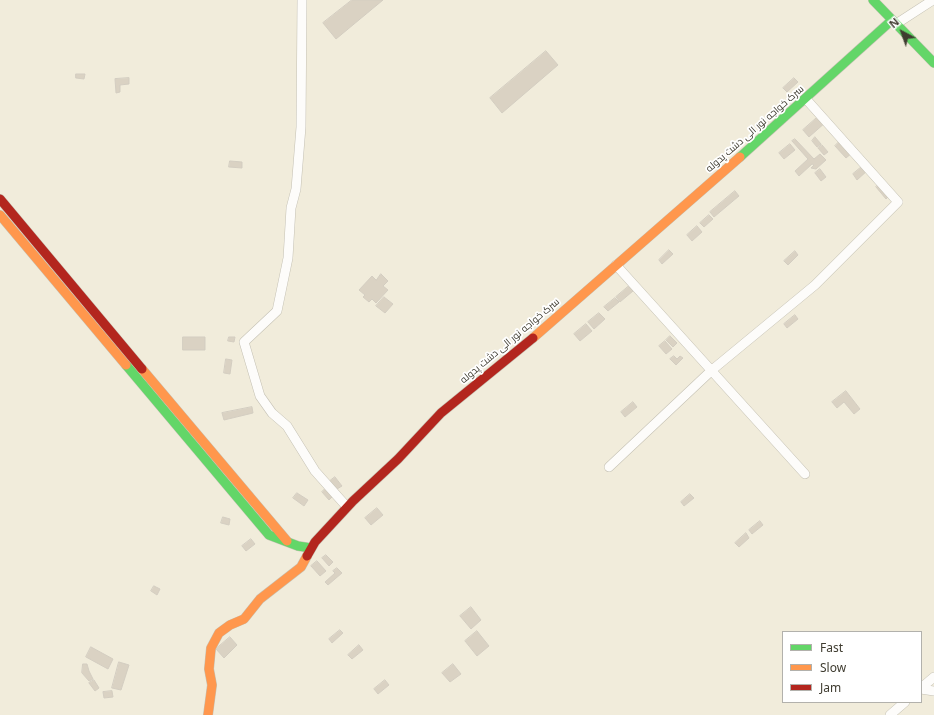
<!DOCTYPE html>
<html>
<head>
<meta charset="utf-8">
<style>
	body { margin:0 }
	#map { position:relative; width:934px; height:715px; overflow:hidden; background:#f1ecdb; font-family:"Noto Sans",sans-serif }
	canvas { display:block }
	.legend { position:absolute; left:782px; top:631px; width:140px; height:72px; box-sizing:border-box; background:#fff; border:1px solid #b2b1ac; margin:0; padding:5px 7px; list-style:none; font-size:12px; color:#3f3c30 }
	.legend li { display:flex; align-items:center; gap:8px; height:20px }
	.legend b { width:20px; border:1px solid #b2b1ac }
	.north { position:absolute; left:882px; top:12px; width:40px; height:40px; -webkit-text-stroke:3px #fff; paint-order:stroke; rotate:319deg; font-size:11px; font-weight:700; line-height:16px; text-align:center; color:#3f3c30 }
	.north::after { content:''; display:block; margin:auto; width:14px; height:18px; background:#3f3c30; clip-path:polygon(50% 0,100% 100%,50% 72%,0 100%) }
</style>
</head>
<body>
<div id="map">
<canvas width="934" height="715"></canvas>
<ul class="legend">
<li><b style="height:5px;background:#63d668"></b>Fast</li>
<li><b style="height:5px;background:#ff974d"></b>Slow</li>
<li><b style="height:5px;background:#b3261e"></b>Jam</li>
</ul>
<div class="north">N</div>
</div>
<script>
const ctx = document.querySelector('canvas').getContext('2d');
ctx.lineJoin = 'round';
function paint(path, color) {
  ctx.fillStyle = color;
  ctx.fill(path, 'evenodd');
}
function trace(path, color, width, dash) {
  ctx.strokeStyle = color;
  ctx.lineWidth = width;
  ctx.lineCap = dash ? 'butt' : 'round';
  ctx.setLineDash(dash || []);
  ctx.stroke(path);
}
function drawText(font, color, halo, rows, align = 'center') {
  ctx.font = font + ' "Noto Sans",Cairo,sans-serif';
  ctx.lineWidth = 3.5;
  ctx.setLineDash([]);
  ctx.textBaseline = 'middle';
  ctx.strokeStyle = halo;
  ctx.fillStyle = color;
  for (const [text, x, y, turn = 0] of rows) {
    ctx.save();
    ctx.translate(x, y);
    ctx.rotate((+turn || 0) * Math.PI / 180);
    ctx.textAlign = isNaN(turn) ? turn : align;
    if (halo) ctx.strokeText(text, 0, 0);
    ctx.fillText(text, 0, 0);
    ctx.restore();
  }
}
const building = new Path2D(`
	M352,0H383L336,39L323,23Z
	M546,51L558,65L502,113L490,98Z
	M76,74H85L84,79L76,78Z
	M129,78V84L120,85V92L116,93L115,79Z
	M794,78L798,82L787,92L783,88Z
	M820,115L826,122L809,137L803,130Z
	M815,137L821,144L817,147L812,141Z
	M795,139L814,159L820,154L826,160L816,169L811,168L814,165L812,164L799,176L795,171L808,159L792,141Z
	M841,140L852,153L846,158L835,146Z
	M790,144L795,150L784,159L779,153Z
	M822,145L828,152L824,155L818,148Z
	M230,161L242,162V168L229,167Z
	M864,165L868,170L857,180L853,174Z
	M820,169L826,177L821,181L815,173Z
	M879,184L889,196L886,199L876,187Z
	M735,191L739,196L714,217L710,212Z
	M709,215L713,219L704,227L700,223Z
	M697,226L702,232L692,241L687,235Z
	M669,250L673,254L662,264L659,260Z
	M795,251L798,255L788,265L784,261Z
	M381,274L388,281L383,286L388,290L376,303L372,299L369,302L363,297L365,295L359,290L372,276L376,280Z
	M629,286L633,291L620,302L616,297Z
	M384,297L393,304L385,313L376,306Z
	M615,298L619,302L608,311L604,307Z
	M599,313L605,319L594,329L588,322Z
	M795,315L798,319L787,328L784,324Z
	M586,324L592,331L580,341L574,334Z
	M670,336L677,343L673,347L666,340Z
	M183,337H205V350H183Z
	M229,337H235L234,342L228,341Z
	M665,341L672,349L666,354L659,346Z
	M674,356L677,359L680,356L683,358L676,365L670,359Z
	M226,359L232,360L230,374L224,373Z
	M846,391L860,409L854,414L844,402L837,408L832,402Z
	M633,402L637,407L625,417L621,412Z
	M252,407L253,413L224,420L222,413Z
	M335,477L342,486L337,489L330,481Z
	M326,488L333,496L329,500L322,492Z
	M297,493L308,500L304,506L293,498Z
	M690,494L694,498L684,506L681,502Z
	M377,508L383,515L371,525L365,518Z
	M223,517L230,519L229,525L221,523Z
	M760,521L763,525L752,534L749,530Z
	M746,533L749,538L739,547L735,543Z
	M251,539L255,544L246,551L242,546Z
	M326,555L333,562L329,566L322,558Z
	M317,561L326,571L320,576L311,566Z
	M337,568L342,573L328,585L325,582L335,573L333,571Z
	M154,586L160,589L157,595L151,591Z
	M471,607L481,620L471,629L460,616Z
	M340,630L343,633L332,643L329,639Z
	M477,631L489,646L477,656L465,641Z
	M230,637L237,645L224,658L216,649Z
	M359,645L363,650L352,659L348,655Z
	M91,647L113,659L108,669L86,657Z
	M119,662L129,665L121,690L112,688Z
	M83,664H87L89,671L93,679L89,681L82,673Z
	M453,664L461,674L450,682L442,673Z
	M94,680L99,688L95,691L89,683Z
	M385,680L389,685L378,694L374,689Z
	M112,691L113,697L104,698L103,692Z`);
const street = new Path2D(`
	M302,0L301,127L296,189L291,208L288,258L277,311L244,342L260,396L272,413L287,426L315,471L347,507
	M896,24L933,0
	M616,265L805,474
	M609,467L712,370L815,285L898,202L806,99
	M921,688L934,677
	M921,689L934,691
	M890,715L905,702`);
const fast = new Path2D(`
	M873,0L934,63
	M740,157L892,20
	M126,365L269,535L298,546L311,548`);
const slow = new Path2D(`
	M0,215L126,365
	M533,338L740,157
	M142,369L287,541
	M208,715L212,685L209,669L211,648L219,633L230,625L244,619L260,599L301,567L307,556`);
const jam = new Path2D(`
	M0,199L142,369
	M307,556L315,542L353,501L398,459L441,413L533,338`);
const streetNames = [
	["سرک خواجه نور الی دشت پدوله",755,129,-41],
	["سرک خواجه نور الی دشت پدوله",510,341,-40]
];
paint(building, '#dad2c3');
trace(building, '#d3cdc1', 1);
trace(street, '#c4c0b3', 10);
trace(fast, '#c4c0b3', 10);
trace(slow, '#c4c0b3', 10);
trace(jam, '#c4c0b3', 10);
trace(street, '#fdfcfa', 9);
trace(fast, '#63d668', 9);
trace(slow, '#ff974d', 9);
trace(jam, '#b3261e', 9);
drawText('10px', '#3f3c30', '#fff', streetNames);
</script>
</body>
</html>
